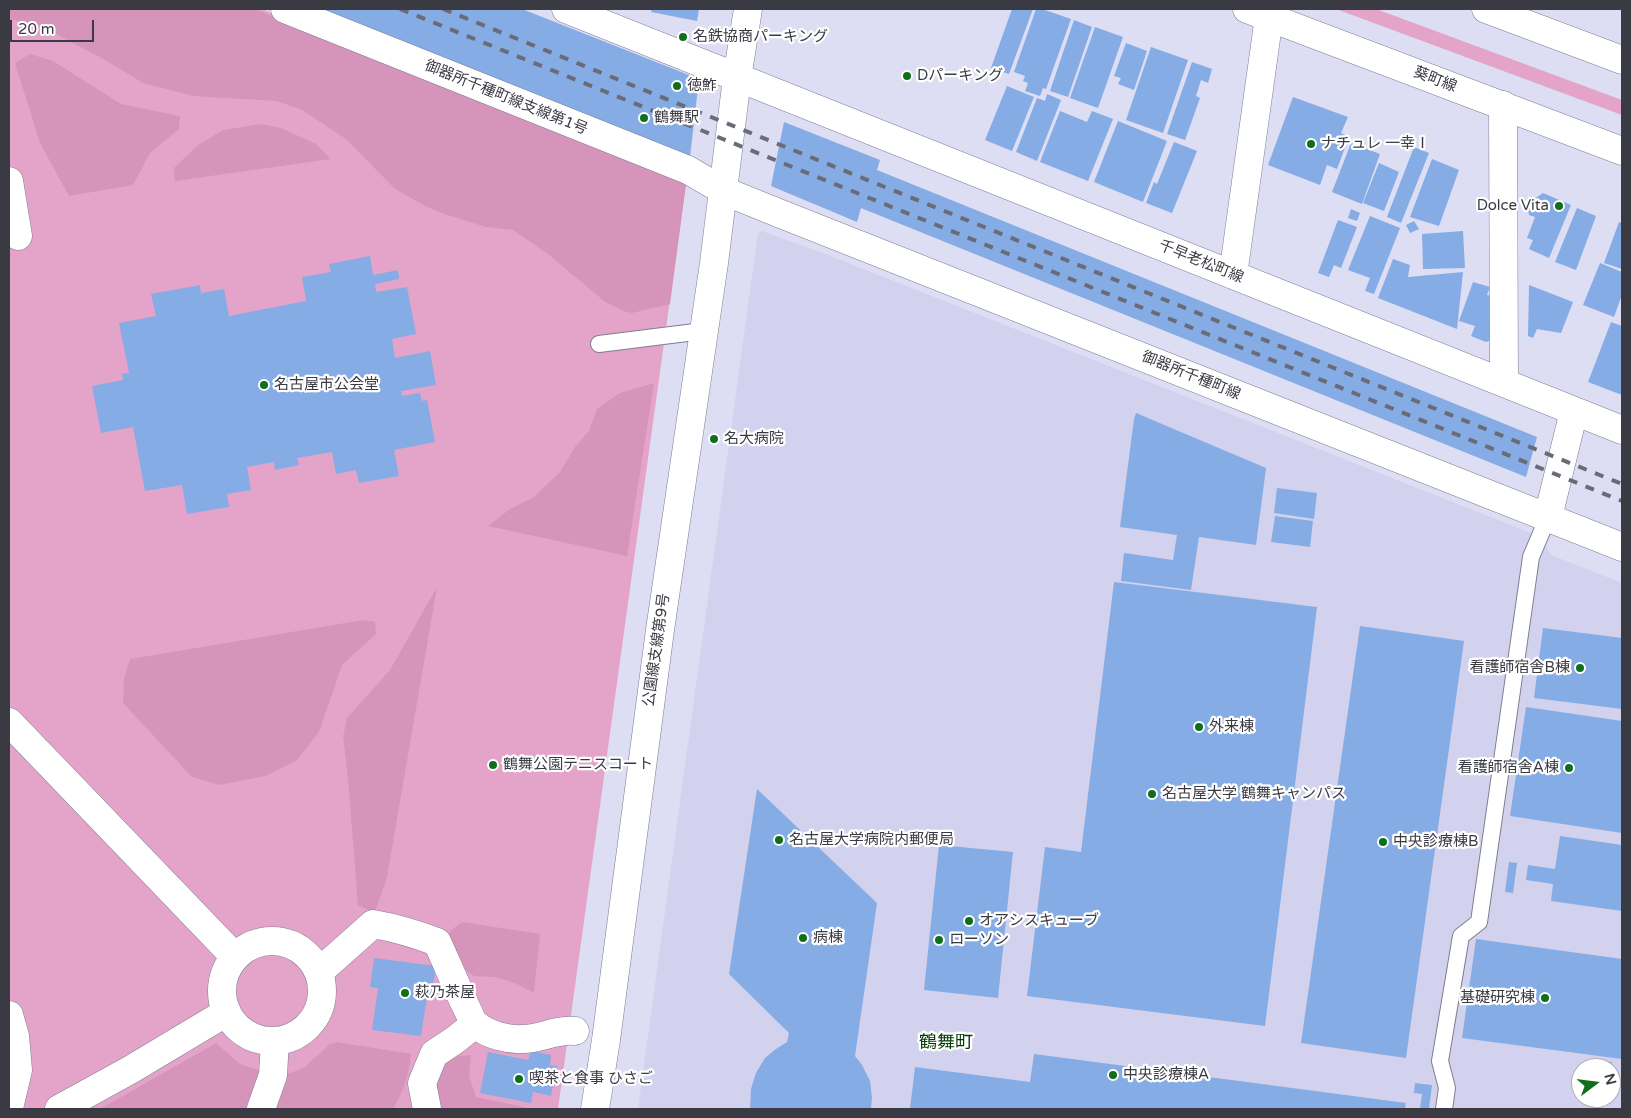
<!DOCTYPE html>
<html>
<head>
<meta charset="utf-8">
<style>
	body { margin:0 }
	#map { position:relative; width:1631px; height:1118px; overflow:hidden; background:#ddddf4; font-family:"Varela Round",sans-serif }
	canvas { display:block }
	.frame { position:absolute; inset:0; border:10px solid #3a3a43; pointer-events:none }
	.north { position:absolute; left:1571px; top:1058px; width:50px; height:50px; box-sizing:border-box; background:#fff; border:1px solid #b0b0b4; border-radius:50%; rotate:75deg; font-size:14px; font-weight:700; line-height:20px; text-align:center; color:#3a3a43 }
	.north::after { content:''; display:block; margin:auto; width:18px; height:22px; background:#106f1c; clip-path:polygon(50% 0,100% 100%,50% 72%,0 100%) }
	.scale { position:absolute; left:10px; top:20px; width:84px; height:22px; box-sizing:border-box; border:2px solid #3a3a43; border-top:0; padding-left:6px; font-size:15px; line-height:18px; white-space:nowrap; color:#3a3a43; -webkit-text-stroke:4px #fff; paint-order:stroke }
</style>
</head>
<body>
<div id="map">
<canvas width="1631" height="1118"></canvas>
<div class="frame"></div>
<div class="north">N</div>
<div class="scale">20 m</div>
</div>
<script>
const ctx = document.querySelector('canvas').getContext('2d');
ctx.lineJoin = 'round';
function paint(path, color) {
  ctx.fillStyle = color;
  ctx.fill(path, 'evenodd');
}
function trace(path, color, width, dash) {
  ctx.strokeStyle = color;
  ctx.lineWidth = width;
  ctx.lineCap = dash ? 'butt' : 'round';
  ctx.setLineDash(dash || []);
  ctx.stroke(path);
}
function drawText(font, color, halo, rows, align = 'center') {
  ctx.font = font + ' "Varela Round","Noto Sans JP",sans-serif';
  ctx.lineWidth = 4.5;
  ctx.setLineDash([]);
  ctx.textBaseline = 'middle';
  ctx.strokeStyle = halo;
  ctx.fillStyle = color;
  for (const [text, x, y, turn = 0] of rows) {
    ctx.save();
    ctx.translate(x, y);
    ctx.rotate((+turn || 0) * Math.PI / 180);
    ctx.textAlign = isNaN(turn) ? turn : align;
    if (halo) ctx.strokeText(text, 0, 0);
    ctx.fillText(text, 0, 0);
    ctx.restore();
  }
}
const built = new Path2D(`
	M762,231L833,257L1541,537L1551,555L1622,583V1109H638L758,233ZM1581,1068H1611V1098H1581Z`);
const green = new Path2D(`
	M9,9H262L686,184L558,1109H9Z
	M1336,9H1376L1622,100V115Z`);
const forest = new Path2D(`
	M9,9H255L686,184L670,304L632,313L623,311L604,301L548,254L513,230L486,227L447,215L427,207L395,189L346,139L302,110L277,101L193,96L143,83L105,60L41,26L9,19Z
	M30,54L53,61L121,104L180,116L179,129L150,153L133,185L69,196L40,143L15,63Z
	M261,124L281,128L316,144L331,159L175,181L174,168L198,145L223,130Z
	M654,383L627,556L488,526L510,509L534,497L560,472L575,447L589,431L597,409L620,393Z
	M437,587L387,877L375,912L358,906L348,778L343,737L347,718L390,670Z
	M363,620L375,622L376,634L342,665L319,732L296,761L265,776L219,785L192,777L123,703L124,679L130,659Z
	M462,922L540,934L534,993L515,983L495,977L474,976L457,964L450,948L449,932Z
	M337,1042L411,1054C409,1074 404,1091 393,1109H274L281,1077L305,1067L330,1044Z
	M216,1043L240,1064L267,1073L251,1109H100Z
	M471,1055L469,1076L476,1097L533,1109H433L438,1065L456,1056Z`);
const building = new Path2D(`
	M323,9H522L699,79L690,157Z
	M652,9H699L697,21L651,12Z
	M1012,9H1033L1009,74L991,68Z
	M1036,9H1042L1071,19L1046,89L1043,88L1040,96L1025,91L1028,83L1023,81L1025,76L1014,72Z
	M1074,20L1092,27L1068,97L1050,91Z
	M1095,27L1123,37L1098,108L1070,98Z
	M1126,43L1147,51L1134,90L1118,84L1121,78L1114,76Z
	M1151,47L1188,60L1163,133L1126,120Z
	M1192,62L1212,69L1208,83L1201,80L1196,96L1200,98L1185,140L1167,134Z
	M1007,86L1034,97L1012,151L985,140Z
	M1047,94L1061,100L1037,161L1016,152L1037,98L1045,101Z
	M1293,97L1348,117L1341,133L1349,137L1337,169L1327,165L1320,185L1268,165Z
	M1060,111L1087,122L1092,111L1113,119L1088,181L1040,162Z
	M1118,121L1167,141L1143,202L1094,182Z
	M784,122L880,160L877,170L1537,437L1526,477L861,208L857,222L771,186Z
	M1174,142L1197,151L1172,213L1146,203L1154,182L1157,184Z
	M1351,143L1380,154L1362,204L1332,192Z
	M1414,147L1429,153L1401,223L1387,217Z
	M1432,159L1459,170L1439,226L1410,217Z
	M1379,163L1399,172L1384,211L1363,203Z
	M1543,193L1571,205L1549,258L1529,249L1533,240L1527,238L1535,217L1529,215L1527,204Z
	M1577,208L1596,216L1576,270L1555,262Z
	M1351,209L1360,213L1357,221L1348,218Z
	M1370,216L1400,228L1374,294L1365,291L1370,278L1348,270Z
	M1338,220L1357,227L1341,268L1334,265L1329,277L1318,273Z
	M1414,221L1419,229L1410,233L1406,225Z
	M1619,222L1622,223V269L1604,263Z
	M1463,231L1465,268L1423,269L1422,234Z
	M370,256L373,275L398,270L399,279L375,284L376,292L407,287L416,334L392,339L395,358L430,351L436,385L401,391L402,396L420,393L422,401L427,400L435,442L394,450L399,476L359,483L356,470L336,474L332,452L297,458L299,465L275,470L274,462L247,467L251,490L227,494L229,507L187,514L182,485L145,491L133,427L101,433L92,386L123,380L122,374L129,373L119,323L156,316L151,294L200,285L201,293L224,289L229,316L306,301L302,277L331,272L329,264Z
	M1393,259L1410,265L1408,277L1463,272L1457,329L1378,298Z
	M1600,263L1622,272V295L1614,317L1583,305Z
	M1473,282L1490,287L1487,295L1492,296L1491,340L1486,342L1471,336L1475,326L1459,321Z
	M1529,285L1573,302L1561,333L1537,329L1533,338L1528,336Z
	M1611,322L1622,326V395L1588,382Z
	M1136,413L1266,468L1256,545L1199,537L1191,590L1121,581L1124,553L1173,560L1177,535L1120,527L1134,419Z
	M1277,488L1317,493L1314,519L1274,513Z
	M1275,516L1313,521L1310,547L1271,542Z
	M1114,582L1317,607L1265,1026L1027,996L1045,847L1081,852Z
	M1360,626L1464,641L1406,1058L1301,1043Z
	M1543,628L1622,638V709L1534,698Z
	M1526,707L1622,721V833L1510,816Z
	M757,789L877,903L855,1056L862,1065L870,1081L872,1098L871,1109H750L751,1089L756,1073L765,1058L776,1049L787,1042L789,1033L729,974Z
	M1560,836L1622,845V911L1551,901L1553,884L1526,880L1528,865L1555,869Z
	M939,845L1013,852L998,998L924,990Z
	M1509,862L1517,863L1513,893L1505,892Z
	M1476,939L1622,959V1059L1462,1038Z
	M374,958L436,966L431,998L427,997L421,1036L372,1030L378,988L370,987Z
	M531,1051L551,1055L550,1065L557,1066L551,1096L533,1092L531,1103L480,1093L488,1052L528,1060Z
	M1034,1054L1406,1103L1405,1109H910L915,1067L1030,1082Z
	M1593,1059L1612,1062L1611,1068H1592Z
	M1415,1083L1432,1085L1429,1109H1420L1422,1094L1414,1093Z`);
const lane = new Path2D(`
	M599,344L703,331
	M1444,1109L1447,1088L1440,1061L1461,936L1479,922L1531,557L1548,517`);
const street = new Path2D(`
	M285,9L688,170L724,191L776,212L1622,547
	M566,9L1622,430
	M1503,105L1504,383
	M9,181L18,236
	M1233,275L1269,17
	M1548,517L1574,411
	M9,722L235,957
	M222 991a50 50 0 1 1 100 0a50 50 0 1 1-100 0Z
	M319,972L373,924C396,928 416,934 437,942C443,954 471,1021 476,1025C489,1035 507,1040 523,1039C540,1039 557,1029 575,1031
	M9,1015L15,1036L18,1070L9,1108
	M59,1109L130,1070L227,1012
	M261,1109L273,1075L275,1041
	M427,1109L422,1083L434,1054L455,1040L475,1024`);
const secondary = new Path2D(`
	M1247,9L1622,151
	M1486,9L1622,60
	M595,1109L606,1040L660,630L714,263L737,78L748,9`);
const rail = new Path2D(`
	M400,9L1622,501
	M443,9L1622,484`);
const markers = [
	[683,37,5,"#106f1c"],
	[907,76,5,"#106f1c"],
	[677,86,5,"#106f1c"],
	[644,118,5,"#106f1c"],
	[1311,144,5,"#106f1c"],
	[1559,206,5,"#106f1c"],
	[264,385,5,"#106f1c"],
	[714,439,5,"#106f1c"],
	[1580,668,5,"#106f1c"],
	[1199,727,5,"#106f1c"],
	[493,765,5,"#106f1c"],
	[1569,768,5,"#106f1c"],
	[1152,794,5,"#106f1c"],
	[779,840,5,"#106f1c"],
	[1383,842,5,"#106f1c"],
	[969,921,5,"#106f1c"],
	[803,938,5,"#106f1c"],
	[939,940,5,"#106f1c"],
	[405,993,5,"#106f1c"],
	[1545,998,5,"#106f1c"],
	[1113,1075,5,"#106f1c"],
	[519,1079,5,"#106f1c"]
];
const poiNames = [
	["名鉄協商パーキング",693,37],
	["Dパーキング",917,76],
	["徳鮓",687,86],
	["鶴舞駅",654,118],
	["ナチュレ 一幸Ⅰ",1321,144],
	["Dolce Vita",1549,206,"right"],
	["名古屋市公会堂",274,385],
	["名大病院",724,439],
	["看護師宿舎B棟",1570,668,"right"],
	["外来棟",1209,727],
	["鶴舞公園テニスコート",503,765],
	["看護師宿舎A棟",1559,768,"right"],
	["名古屋大学 鶴舞キャンパス",1162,794],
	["名古屋大学病院内郵便局",789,840],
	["中央診療棟B",1393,842],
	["オアシスキューブ",979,921],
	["病棟",813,938],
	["ローソン",949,940],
	["萩乃茶屋",415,993],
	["基礎研究棟",1535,998,"right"],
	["中央診療棟A",1123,1075],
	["喫茶と食事 ひさご",529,1079]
];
const streetNames = [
	["葵町線",1435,80,21],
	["御器所千種町線支線第1号",506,98,22],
	["千早老松町線",1201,262,22],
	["御器所千種町線",1191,376,22],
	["公園線支線第9号",657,650,-82]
];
const quarterNames = [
	["鶴舞町",946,1043]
];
paint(built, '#d2d1ee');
paint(green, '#e4a4c9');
paint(forest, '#d694bb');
paint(building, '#85ace5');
trace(lane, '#7e7d92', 18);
trace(street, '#7e7d92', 29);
trace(secondary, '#7e7d92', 29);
trace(lane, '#fff', 16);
trace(street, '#fff', 28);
trace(secondary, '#fff', 28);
trace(rail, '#6b6b78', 4, [9, 9]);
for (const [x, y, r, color] of markers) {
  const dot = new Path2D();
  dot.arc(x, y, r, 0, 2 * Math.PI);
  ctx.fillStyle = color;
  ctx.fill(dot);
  trace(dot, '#fff', 2);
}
drawText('15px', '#3a3a43', '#fff', poiNames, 'left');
drawText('15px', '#3a3a43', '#fff', streetNames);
drawText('18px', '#003a04', '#fff', quarterNames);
</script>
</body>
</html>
